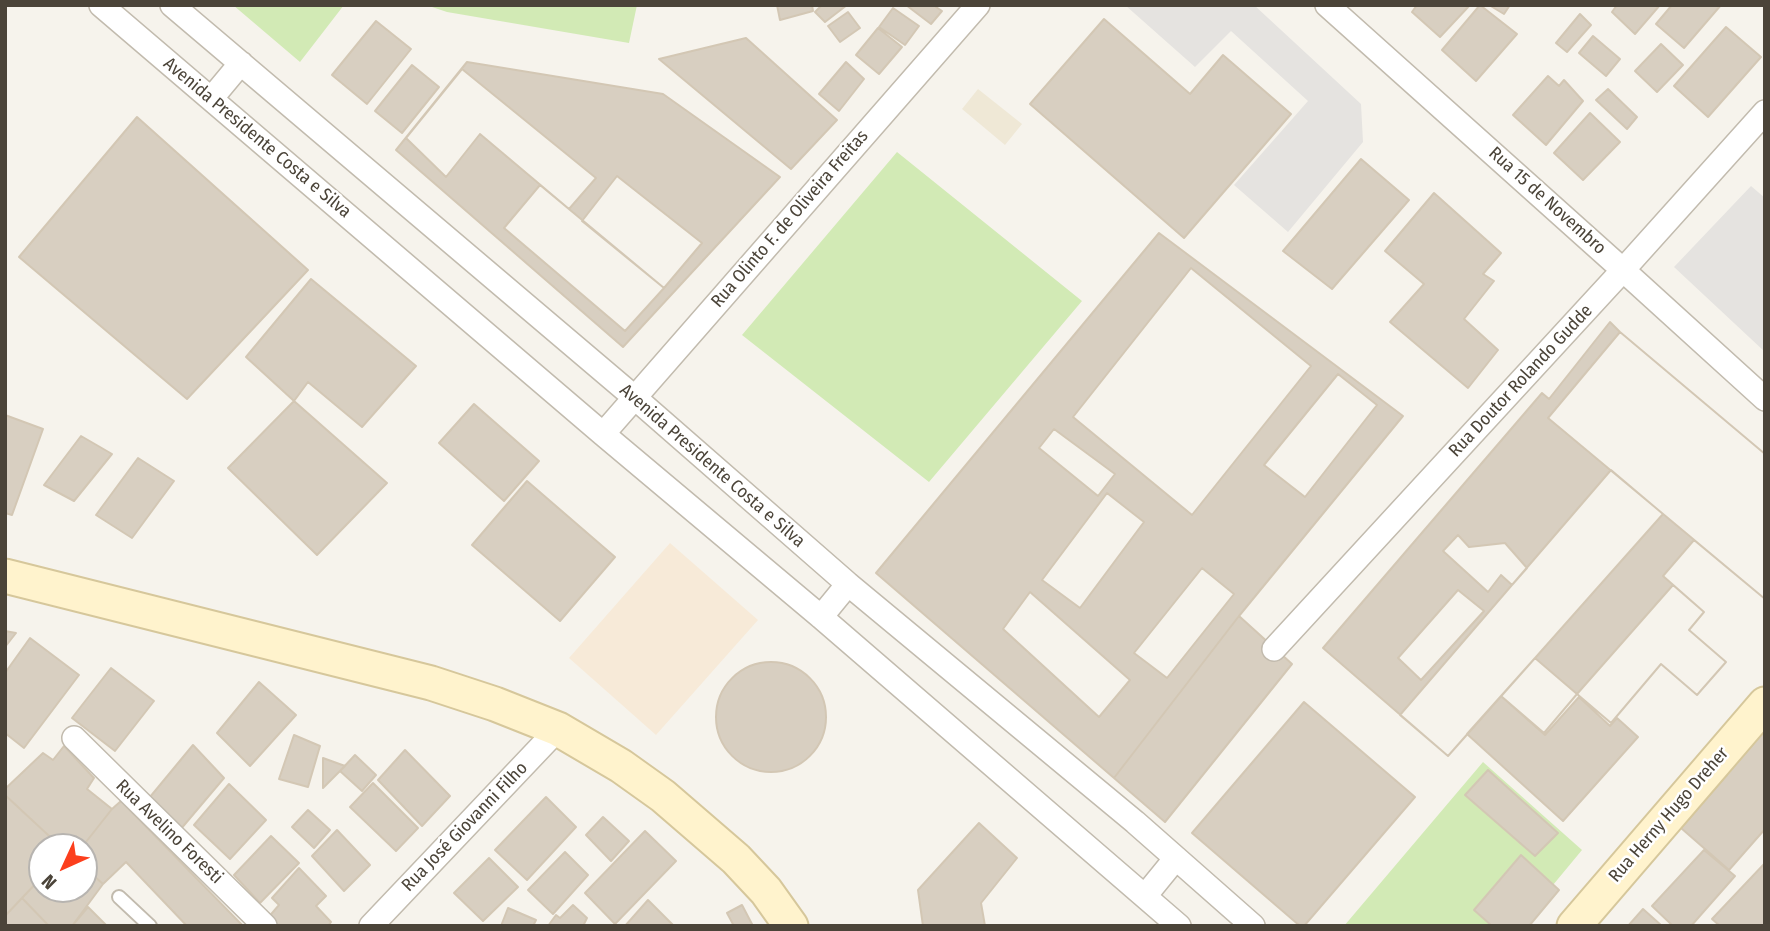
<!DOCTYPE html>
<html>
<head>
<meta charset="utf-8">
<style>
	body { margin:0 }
	#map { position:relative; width:1770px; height:931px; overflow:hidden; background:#f6f3ec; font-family:"Fira Sans Condensed",sans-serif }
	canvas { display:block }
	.frame { position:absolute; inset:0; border:7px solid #4b4439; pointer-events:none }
	.north { position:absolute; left:28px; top:833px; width:70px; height:70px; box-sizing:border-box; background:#fff; border:2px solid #b7b4b0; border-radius:50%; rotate:225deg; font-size:19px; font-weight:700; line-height:28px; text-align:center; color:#4b4439 }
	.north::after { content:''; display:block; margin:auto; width:24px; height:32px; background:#fc3f1d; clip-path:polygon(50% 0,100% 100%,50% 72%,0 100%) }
</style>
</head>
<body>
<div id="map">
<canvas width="1770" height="931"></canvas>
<div class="frame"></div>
<div class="north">N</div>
</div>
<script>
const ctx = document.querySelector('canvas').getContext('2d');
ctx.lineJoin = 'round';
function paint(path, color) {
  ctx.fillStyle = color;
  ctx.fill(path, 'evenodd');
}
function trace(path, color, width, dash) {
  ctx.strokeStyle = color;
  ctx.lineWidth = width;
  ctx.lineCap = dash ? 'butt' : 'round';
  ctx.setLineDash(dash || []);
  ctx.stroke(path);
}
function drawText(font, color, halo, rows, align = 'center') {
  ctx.font = font + ' "Fira Sans Condensed",sans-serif';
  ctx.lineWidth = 5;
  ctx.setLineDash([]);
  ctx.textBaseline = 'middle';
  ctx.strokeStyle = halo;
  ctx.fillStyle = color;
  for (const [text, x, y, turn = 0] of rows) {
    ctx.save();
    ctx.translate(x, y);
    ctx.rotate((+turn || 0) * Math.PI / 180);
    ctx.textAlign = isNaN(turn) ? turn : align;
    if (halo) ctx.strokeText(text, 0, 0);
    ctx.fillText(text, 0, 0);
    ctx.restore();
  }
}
const commercial = new Path2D(`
	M670,543L758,620L656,735L569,658Z`);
const education = new Path2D(`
	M978,89L1022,124L1005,145L962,109Z`);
const green = new Path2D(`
	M233,5H344L300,62Z
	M426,5H637L629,43L447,12Z
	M897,152L1082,301L929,482L742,335Z
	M1483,762L1582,850L1519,926H1344Z`);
const parking = new Path2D(`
	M1125,5H1254L1361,104L1363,142L1288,232L1234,185L1308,101L1231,31L1195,67Z
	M1751,186L1765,198V352L1674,267Z`);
const building = new Path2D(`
	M777,5H812L813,11L780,20Z
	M822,5H847L825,22L815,12Z
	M906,5H937L936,7L942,11L931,24Z
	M1417,5H1470L1440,37L1412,12Z
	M1480,5L1517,34L1476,81L1442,50Z
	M1489,5H1510L1504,14Z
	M1617,5H1660L1635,34L1612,12Z
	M1672,5H1721L1684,48L1656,24Z
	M893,8L919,26L905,45L879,27Z
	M848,12L860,28L840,42L828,26Z
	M1580,14L1591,25L1567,52L1556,43Z
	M1104,19L1190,94L1223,55L1291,114L1184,238L1030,104Z
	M376,21L411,49L367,104L332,75Z
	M1726,27L1761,57L1708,117L1674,86Z
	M878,28L902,47L879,74L856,55Z
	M1593,36L1620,59L1606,76L1579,53Z
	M746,38L837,120L791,169L659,59Z
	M1661,44L1683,65L1657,92L1635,71Z
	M467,62L663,94L780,177L623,347L396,150Z
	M846,62L864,79L839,111L819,94Z
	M412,65L439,87L402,133L375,111Z
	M462,69L596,178L569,209L480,134L446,177L406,138Z
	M1548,76L1559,86L1564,80L1583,101L1546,145L1513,115Z
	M1608,89L1637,117L1627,129L1596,100Z
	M1590,113L1620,142L1583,180L1554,153Z
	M137,117L308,270L187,399L19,257Z
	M1361,159L1409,200L1332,289L1283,251Z
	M617,176L702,243L664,288L582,221Z
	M540,185L664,288L625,331L504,228Z
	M1434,193L1501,253L1483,274L1494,281L1464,319L1498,350L1468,388L1390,322L1424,284L1385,251Z
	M1159,233L1403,416L1239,616L1114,778L876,573Z
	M1191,268L1311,366L1192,515L1073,417Z
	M311,279L416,366L362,427L308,382L294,401L246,357Z
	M1610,322L1620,332L1765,454V599L1694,540L1663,576L1704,612L1689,630L1726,662L1697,695L1661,664L1611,723L1577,694L1544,733L1501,696L1448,756L1323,648L1542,393L1549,399Z
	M1620,332L1765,454V599L1548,418Z
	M1338,374L1377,405L1305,497L1264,465Z
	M294,401L387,483L317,555L228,468Z
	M474,404L539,461L504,501L439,443Z
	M5,415L43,429L12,515L5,513Z
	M1054,429L1115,474L1098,496L1039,448Z
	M81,436L112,454L74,501L44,485Z
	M138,458L174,481L132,538L96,515Z
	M1611,470L1663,514L1448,756L1400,715Z
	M527,481L615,557L560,621L472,545Z
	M1107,493L1144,522L1080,608L1042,580Z
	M1458,535L1469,547L1505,543L1527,568L1512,585L1501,575L1488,592L1443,551Z
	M1202,568L1234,594L1167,678L1134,653Z
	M1673,585L1704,612L1689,630L1726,662L1697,695L1661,664L1611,723L1577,694Z
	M1458,590L1484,611L1421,680L1398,658Z
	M1030,592L1130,680L1099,717L1003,629Z
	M1239,616L1292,664L1165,822L1114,778Z
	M5,631L16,633L5,647Z
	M30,638L79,675L24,748L5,733V673Z
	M1535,658L1577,694L1544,733L1501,696Z
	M716 717a55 55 0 1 1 110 0a55 55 0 1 1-110 0Z
	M111,668L154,701L115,751L72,718Z
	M259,682L296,715L250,766L217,733Z
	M1501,696L1545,735L1579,697L1610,726L1617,718L1638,737L1563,821L1467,734Z
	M1304,702L1415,797L1304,926H1300L1192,833Z
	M1765,730V829L1729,870L1681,828L1727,775L1721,770L1744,743L1749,748Z
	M294,735L320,746L308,787L279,779Z
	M193,745L224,778L180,830L150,797Z
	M64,746L94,778L87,789L112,809L82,847H61L5,795V789L43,753L53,760Z
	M405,750L450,796L422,826L378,780Z
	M355,755L376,775L362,791L340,771Z
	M323,758L345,766L323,788Z
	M1488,770L1558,833L1535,856L1465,795Z
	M373,783L418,828L396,851L350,807Z
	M229,784L266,820L230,859L194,825Z
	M5,795L61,847H42V877L5,916Z
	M546,797L576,827L527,880L495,850Z
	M121,801L243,926H187L126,862L103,884L84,867V847H82L112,809Z
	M308,810L330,830L314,848L292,827Z
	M603,817L629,841L611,861L586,835Z
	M979,823L1017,858L981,903L985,926H923L918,890Z
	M337,830L370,865L344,891L312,856Z
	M645,831L676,861L615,924L585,893Z
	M271,836L299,863L260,903L234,875Z
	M1704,850L1735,876L1691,926H1673L1652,906Z
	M565,852L588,875L553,914L528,890Z
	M1521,855L1559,890L1529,926H1492L1474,910Z
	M489,858L518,887L483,921L454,893Z
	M1765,863V926H1720L1712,919Z
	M84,867L103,884L72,926H49L22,898L42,877V889H84Z
	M299,868L326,896L316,906L331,922L328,926H274L267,919L279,905L272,898Z
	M22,898L49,926H5V916Z
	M648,900L674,926H625Z
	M573,905L587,918L583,926H548L556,915L560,918Z
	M742,905L753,926H734L727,913Z
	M88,907L107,926H72Z
	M508,908L536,920L533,926H501Z
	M1643,909L1662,926H1628Z`);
const service = new Path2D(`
	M119,897L150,926`);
const minor = new Path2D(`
	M101,5L603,434L821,617L1179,926
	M172,5L634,397L848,584L1135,822L1253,926
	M1327,5L1623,270L1765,399
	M211,99L241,63
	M603,434L978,5
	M821,617L848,584
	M1274,649L1623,270L1765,112
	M74,738L265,926
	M1145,896L1176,858
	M371,926L558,729`);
const secondary = new Path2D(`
	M5,576L431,683L495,704L558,729L621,766L663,796L736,859L766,891L791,926
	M1574,926L1765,704`);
const streetNames = [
	["Avenida Presidente Costa e Silva",257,138,40],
	["Rua 15 de Novembro",1547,201,42],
	["Rua Olinto F. de Oliveira Freitas",790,219,-49],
	["Rua Doutor Rolando Gudde",1521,381,-47],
	["Avenida Presidente Costa e Silva",712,466,41],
	["Rua Herny Hugo Dreher",1669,815,-49],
	["Rua José Giovanni Filho",465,827,-46],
	["Rua Avelino Foresti",169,832,44]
];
paint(commercial, '#f7ead8');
paint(education, '#efe8d6');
paint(green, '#d2eab5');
paint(parking, '#e5e3e0');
paint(building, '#d8cfc1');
trace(building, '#d3c7b4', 2);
trace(service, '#c2bbae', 16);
trace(minor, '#c2bbae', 26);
trace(secondary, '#d6c79b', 37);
trace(service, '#fff', 12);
trace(minor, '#fff', 23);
trace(secondary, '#fff3cd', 33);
drawText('18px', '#4b4439', '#fff', streetNames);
</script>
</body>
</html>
